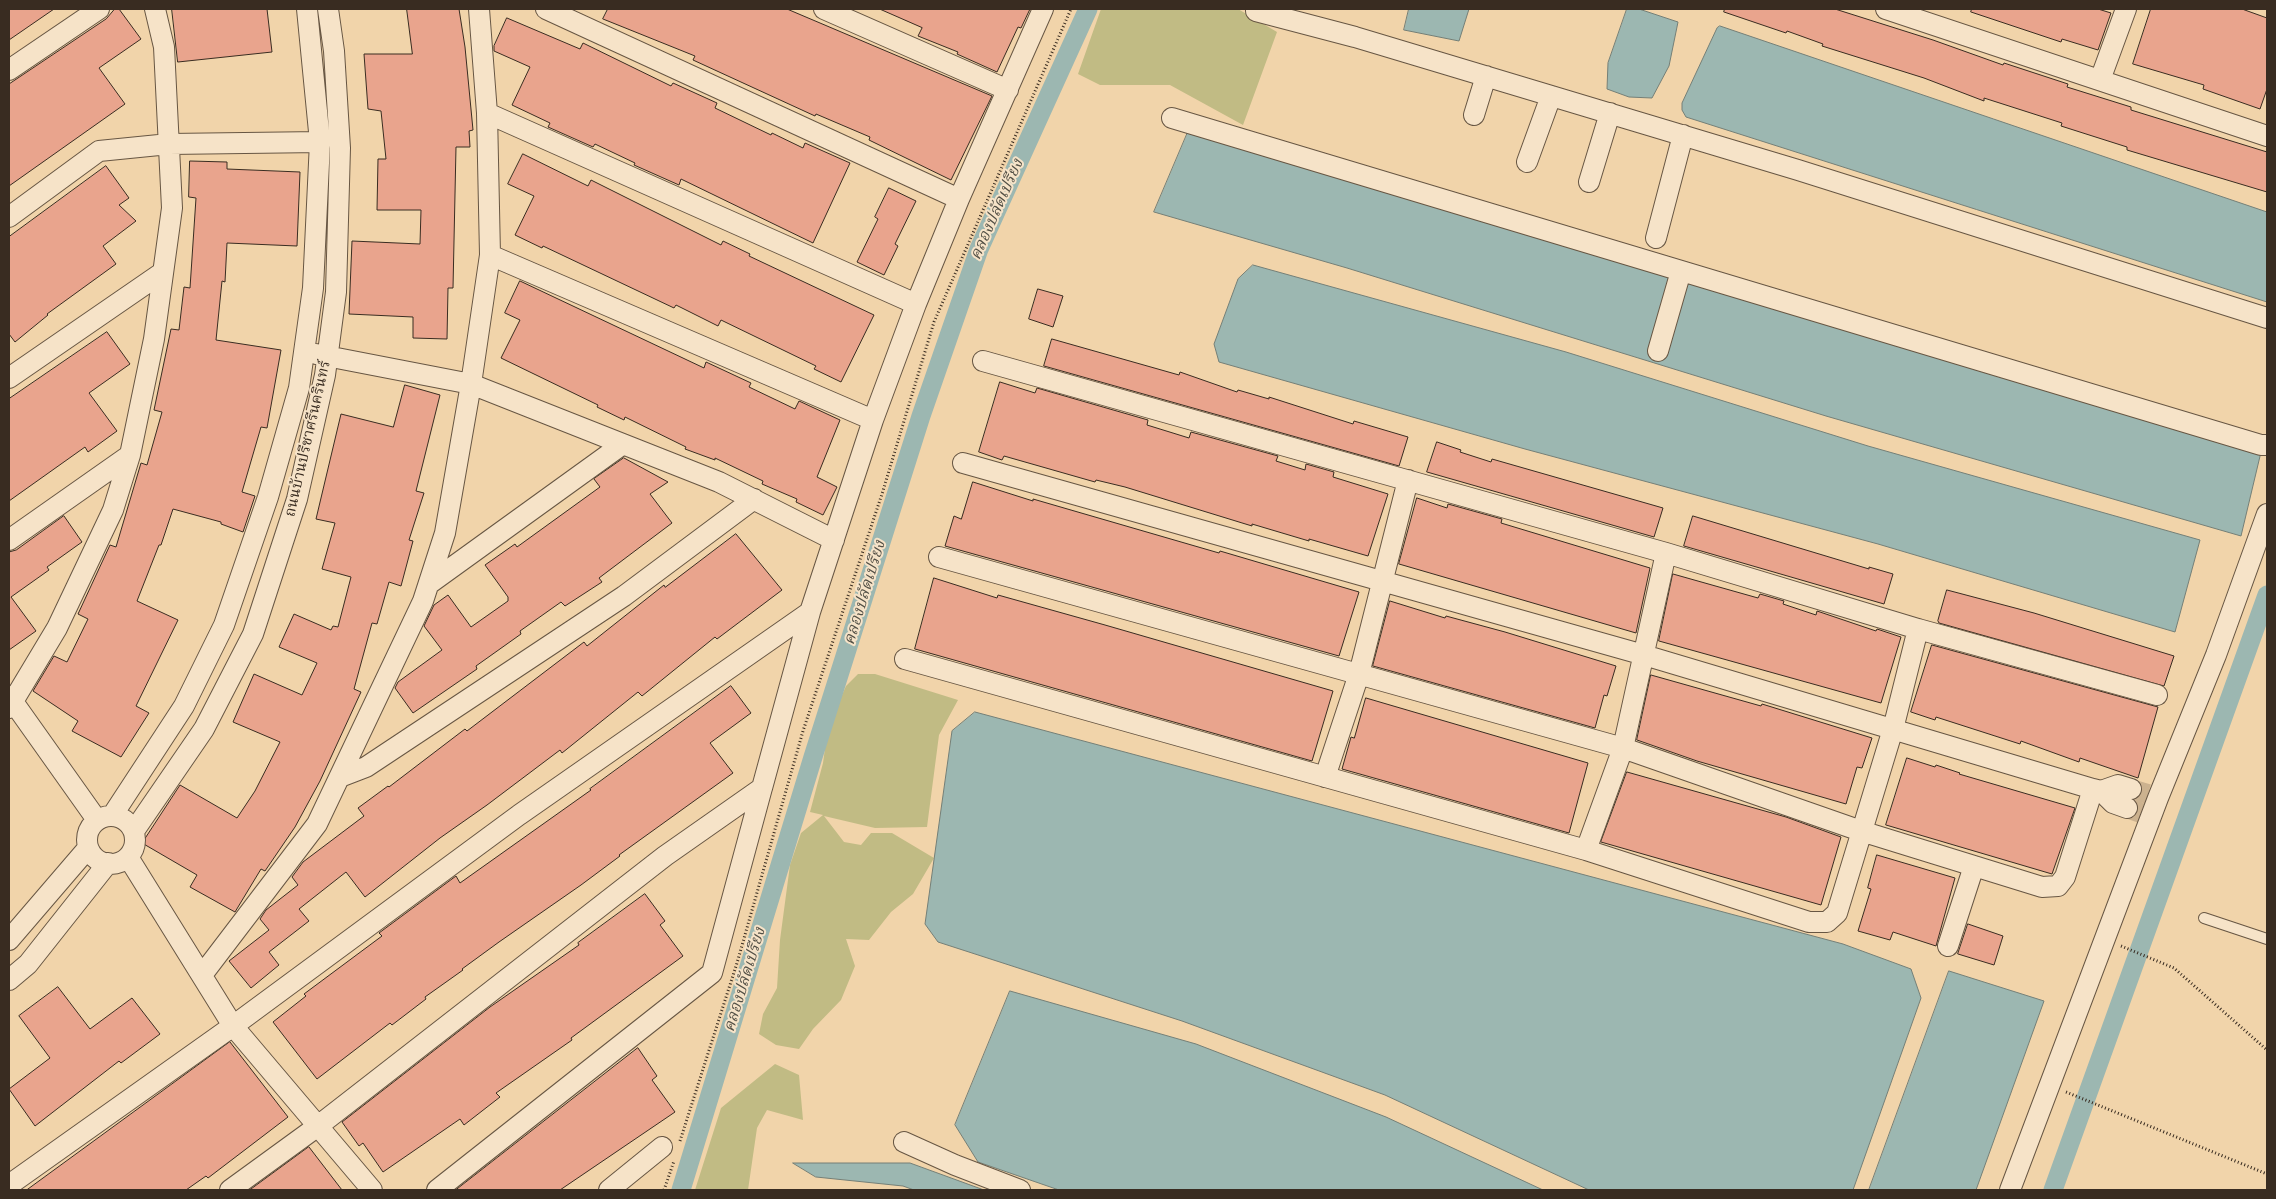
<!DOCTYPE html>
<html>
<head>
<meta charset="utf-8">
<style>
	body { margin:0 }
	#map { position:relative; width:2276px; height:1199px; overflow:hidden; background:#f1d4aa; font-family:"IM FELL English",serif }
	canvas { display:block }
	.frame { position:absolute; inset:0; border:10px solid #392c21; pointer-events:none }
</style>
</head>
<body>
<div id="map">
<canvas width="2276" height="1199"></canvas>
<div class="frame"></div>
</div>
<script>
const ctx = document.querySelector('canvas').getContext('2d');
ctx.lineJoin = 'round';
function paint(path, color) {
  ctx.fillStyle = color;
  ctx.fill(path, 'evenodd');
}
function trace(path, color, width, dash) {
  ctx.strokeStyle = color;
  ctx.lineWidth = width;
  ctx.lineCap = dash ? 'butt' : 'round';
  ctx.setLineDash(dash || []);
  ctx.stroke(path);
}
function drawText(font, color, halo, rows, align = 'center') {
  ctx.font = font + ' "IM FELL English","Noto Serif Thai",serif';
  ctx.lineWidth = 4;
  ctx.setLineDash([]);
  ctx.textBaseline = 'middle';
  ctx.strokeStyle = halo;
  ctx.fillStyle = color;
  for (const [text, x, y, turn = 0] of rows) {
    ctx.save();
    ctx.translate(x, y);
    ctx.rotate((+turn || 0) * Math.PI / 180);
    ctx.textAlign = isNaN(turn) ? turn : align;
    if (halo) ctx.strokeText(text, 0, 0);
    ctx.fillText(text, 0, 0);
    ctx.restore();
  }
}
const green = new Path2D(`
	M1101,9H1238L1277,32L1243,125L1170,85H1100L1078,74Z
	M858,674H875L958,700L939,735L927,827L875,828L824,816L844,842L861,845L871,833H892L934,858L913,894L891,912L869,940L846,939L855,966L841,1000L813,1029L799,1049L776,1045L759,1034L763,1014L777,988L780,940L790,865L801,833L823,815L810,812L823,763L828,727L846,686Z
	M775,1064L799,1075L803,1120L767,1110L757,1128L748,1190H695L721,1108Z`);
const water = new Path2D(`
	M1409,9H1469L1459,41L1404,30Z
	M1627,9H1639L1678,22L1669,66L1652,98L1629,97L1607,89L1608,63Z
	M1720,26L2267,212V302L1686,117L1682,110V103L1717,28Z
	M1188,132L2261,452L2241,536L1826,416L1347,268L1154,212Z
	M1253,265L1566,352L1868,446L2200,540L2175,632L1878,544L1525,449L1219,362L1214,344L1238,279Z
	M975,712L1843,944L1911,969L1921,998L1853,1190H1589L1385,1095L1182,1021L938,942L925,924L952,731Z
	M1949,971L2044,1001L1976,1190H1869Z
	M1010,991L1196,1044L1386,1117L1543,1190H1059L978,1162L955,1125Z
	M793,1163H910L984,1190H914L903,1186L816,1177Z`);
const canal = new Path2D(`
	M681,1190L813,757L921,416L979,249L1088,9
	M2053,1190L2267,595`);
const building = new Path2D(`
	M9,9H54L9,40Z
	M115,9H119L141,39L99,68L125,104L9,186V84L106,19Z
	M172,9H267L272,52L178,62Z
	M407,9H459L465,47L473,130L469,131L470,147H456L453,288H448L447,339L413,338V317L349,314L352,241L420,244L421,210H377L378,159H386L381,111L368,109L364,54H412Z
	M608,9H787L992,96L951,180L869,140L870,137L816,114L815,116L693,60L695,56L603,19Z
	M880,9H1030L1021,28L1018,27L997,72L957,54L958,52L918,36L922,28Z
	M1725,9H1835L1933,40L2003,65L2004,63L2068,84L2067,87L2131,107V110L2267,152V192L2127,150V147L2061,126L2062,123L1984,98V101L1924,78L1822,46L1823,44L1787,31L1786,33L1724,12Z
	M1972,9H2098L2111,13L2098,50L2062,39L2061,42L1971,12Z
	M2151,9H2242L2267,18V89L2260,109L2203,89L2204,85L2133,64Z
	M507,18L580,49L583,43L671,86L673,83L717,103L715,108L771,135L772,133L803,148L805,143L850,163L813,243L681,179L679,185L634,165L635,163L595,144L593,147L548,127L550,123L512,105L530,67L494,51V46Z
	M523,154L588,186L591,180L721,245L723,241L750,254L749,256L874,315L841,382L814,369L816,366L721,320L718,326L676,305L674,308L543,246L542,248L515,235L534,196L508,184Z
	M190,161L227,162V169L300,172L297,246L227,243L225,282L222,281L216,340L281,350L267,428L261,427L242,492L255,496L243,532L221,524V522L173,509L161,545H159L137,601L178,620L136,706L149,713L121,757L72,731L78,721L33,691L54,656L67,662L88,619L78,614L110,545L116,547L141,463L147,465L162,412L154,410L171,329L179,330L184,287L190,288L196,198L189,197Z
	M106,166L129,198L119,205L136,221L103,246L116,264L47,314L48,315L15,342L9,334V237Z
	M889,188L916,201L895,244L898,246L884,275L857,262L878,219L875,217Z
	M520,281L704,368L706,362L751,383L749,387L795,409L799,401L840,420L817,477L837,487L823,515L796,502L797,499L762,484L763,481L715,458V460L685,449L686,447L625,417L624,420L597,407L598,405L501,358L520,320L505,313Z
	M1038,289L1063,296L1053,327L1029,319Z
	M107,332L130,364L89,393L117,431L88,452L85,447L9,501V399Z
	M1052,339L1179,375L1180,372L1237,392L1238,390L1269,399V397L1353,424L1354,421L1408,437L1399,466L1044,366Z
	M1000,382L1035,393L1037,388L1148,420L1147,425L1189,438L1191,432L1278,456L1276,461L1305,470L1306,464L1334,472L1333,477L1388,494L1368,556L1309,539V541L1252,524V526L1125,487L1096,480L1095,482L1004,456L1002,460L979,452Z
	M405,385L440,395L416,491L424,493L409,540L413,541L401,586L389,582L377,624L372,623L354,689L361,692L320,781L295,827L265,871L261,869L235,912L190,887L197,875L142,843L180,785L237,818L255,791L280,742L233,722L254,674L302,695L317,663L279,647L294,614L331,630L333,626L338,627L351,577L322,569L335,523L316,519L341,414L393,427Z
	M1437,442L1461,450L1460,452L1491,462L1492,459L1663,508L1654,537L1427,472Z
	M624,458L668,482L650,494L672,523L599,578L602,582L565,606L561,602L520,631L521,634L476,666L477,669L413,713L395,688L398,682L442,650L424,626L434,605L448,595L471,627L508,601V597L485,565L515,544L517,547L600,487L594,479Z
	M973,482L1033,501V499L1219,553L1220,551L1359,592L1339,656L945,546L954,516L961,519Z
	M1417,498L1447,508L1448,504L1502,519L1501,523L1650,568L1636,633L1399,564Z
	M64,516L82,542L47,567L49,570L11,597L36,631L9,650V552L16,550Z
	M1693,516L1869,569V567L1893,574L1884,604L1684,546Z
	M736,534L782,590L717,639L715,637L642,696L638,692L562,753L560,750L487,805L440,838L365,897L346,872L299,909L309,921L269,952L279,965L251,988L229,961L269,930L260,919L266,910L298,885L292,877L303,862L364,816L358,808L388,786L389,787L465,729L467,731L584,642L587,646L664,585L665,587Z
	M1673,574L1758,598L1760,594L1784,601L1783,604L1816,615L1817,611L1876,631L1877,629L1901,637L1881,703L1659,641Z
	M934,578L997,598L998,595L1105,625L1333,691L1312,761L915,649Z
	M1947,590L2034,613L2174,656L2164,686L1939,623L1938,621Z
	M1390,601L1445,618L1446,616L1505,632L1616,666L1607,696L1604,695L1595,728L1373,666Z
	M1932,645L2158,707L2138,778L2080,758L2079,762L2021,741L2020,744L1936,717L1935,720L1911,712Z
	M1651,675L1761,706L1762,704L1872,738L1862,768L1857,767L1846,804L1697,761L1637,740Z
	M731,686L751,713L710,743L733,773L619,855L620,856L581,885L499,942L462,969L463,970L425,997L426,999L392,1025L390,1023L317,1079L273,1022L306,996L304,994L382,936L379,933L456,876L460,883L591,790L590,789Z
	M1366,698L1588,763L1569,833L1342,769L1351,737L1354,738Z
	M1907,758L1935,767L1936,765L1960,773L1959,774L2075,808L2052,874L1886,825Z
	M1627,772L1786,817L1841,837L1821,905L1601,842Z
	M1877,855L1955,878L1936,946L1893,932L1890,940L1858,931L1871,889L1868,888Z
	M645,894L665,921L660,925L683,956L571,1038L572,1040L496,1093L500,1097L464,1125L460,1119L383,1172L363,1143L359,1146L342,1122L490,1007L579,945L578,943Z
	M1968,924L2003,936L1994,965L1958,954Z
	M58,987L90,1029L132,998L160,1034L121,1063L119,1061L35,1126L9,1089L50,1058L19,1016Z
	M230,1042L288,1117L208,1178L206,1176L186,1190H27Z
	M638,1048L657,1076L652,1080L675,1112L560,1190H456Z
	M309,1147L342,1190H250Z`);
const minorTunnel = new Path2D(`
	M2131,789L2148,794
	M2127,808L2141,813`);
const path = new Path2D(`
	M2121,946L2174,968L2267,1050
	M2066,1092L2267,1174
	M680,1141L737,963L803,731L882,494L934,322L1071,9
	M664,1190L674,1161`);
const service = new Path2D(`
	M2204,918L2267,939`);
const minor = new Path2D(`
	M546,9L959,199
	M824,9L1008,90
	M1886,9L2267,136
	M1256,11L1355,37L1798,170L2267,318
	M9,70L99,9
	M2100,80L2126,9
	M487,113L916,304
	M1474,115L1486,76
	M1172,118L2261,445H2267
	M1527,162L1551,96
	M1589,182L1610,113
	M9,217L99,151L169,144L320,142
	M1656,238L1683,135
	M490,255L873,420
	M1658,351L1681,271
	M316,354L471,384L719,482L834,540
	M983,361L1666,553L1918,629L2157,695
	M9,378L163,272
	M963,463L1644,655L2093,789L2101,791L2118,785L2131,789
	M9,540L130,455
	M939,557L1623,748L1861,831L2042,887L2058,886L2065,877L2093,789
	M429,584L623,444
	M905,659L1586,850L1809,922H1827L1837,913L1893,729L1918,629
	M9,696L97,820
	M9,708L57,628L113,510L130,455L154,339L172,208L164,47L155,9
	M340,777L366,767L624,596L754,499
	M1325,777L1359,674L1408,480
	M2101,791L2113,803L2127,808
	M87 840a24 24 0 1 1 48 0a24 24 0 1 1-48 0Z
	M112,816L184,706L224,625L268,497L299,388L313,288L320,142L307,9
	M134,831L204,729L253,634L297,499L325,375L336,292L340,148L334,51L328,9
	M1586,850L1623,748L1666,553
	M128,857L233,1026L372,1190
	M9,940L88,848
	M1948,946L1974,866
	M202,975L317,824L423,601L445,533L471,384L490,255L487,113L479,9
	M9,980L28,964L108,863
	M904,1142L955,1165L1020,1190
	M9,1185L233,1026L519,815L810,612L873,420L916,304L959,199L1043,9
	M230,1190L318,1126L665,856L762,788L810,612
	M437,1190L712,973L762,788
	M609,1190L662,1147
	M2010,1190L2158,798L2216,655L2267,514`);
const streetNames = [
	["ถนนบ้านปรีชาศรีนครินทร์",309,439,-77]
];
const waterNames = [
	["คลองปลัดเปรียง",998,210,-66],
	["คลองปลัดเปรียง",866,593,-73],
	["คลองปลัดเปรียง",746,980,-73]
];
paint(green, '#c1bb84');
paint(water, '#9cb7b1');
trace(water, '#747f77', 1);
trace(canal, '#9cb7b1', 19);
paint(building, '#e9a48d');
trace(building, '#392c21', 1);
trace(minorTunnel, '#ccb28f', 20, [20, 10]);
trace(service, '#675643', 12);
trace(minor, '#675643', 22);
trace(path, '#392c21', 3, [1, 2.5]);
trace(service, '#f6e3c8', 10);
trace(minor, '#f6e3c8', 20);
drawText('15px', '#392c21', '#f6e3c8', streetNames);
drawText('italic 16px', '#524f45', '#f6e3c8', waterNames);
</script>
</body>
</html>
